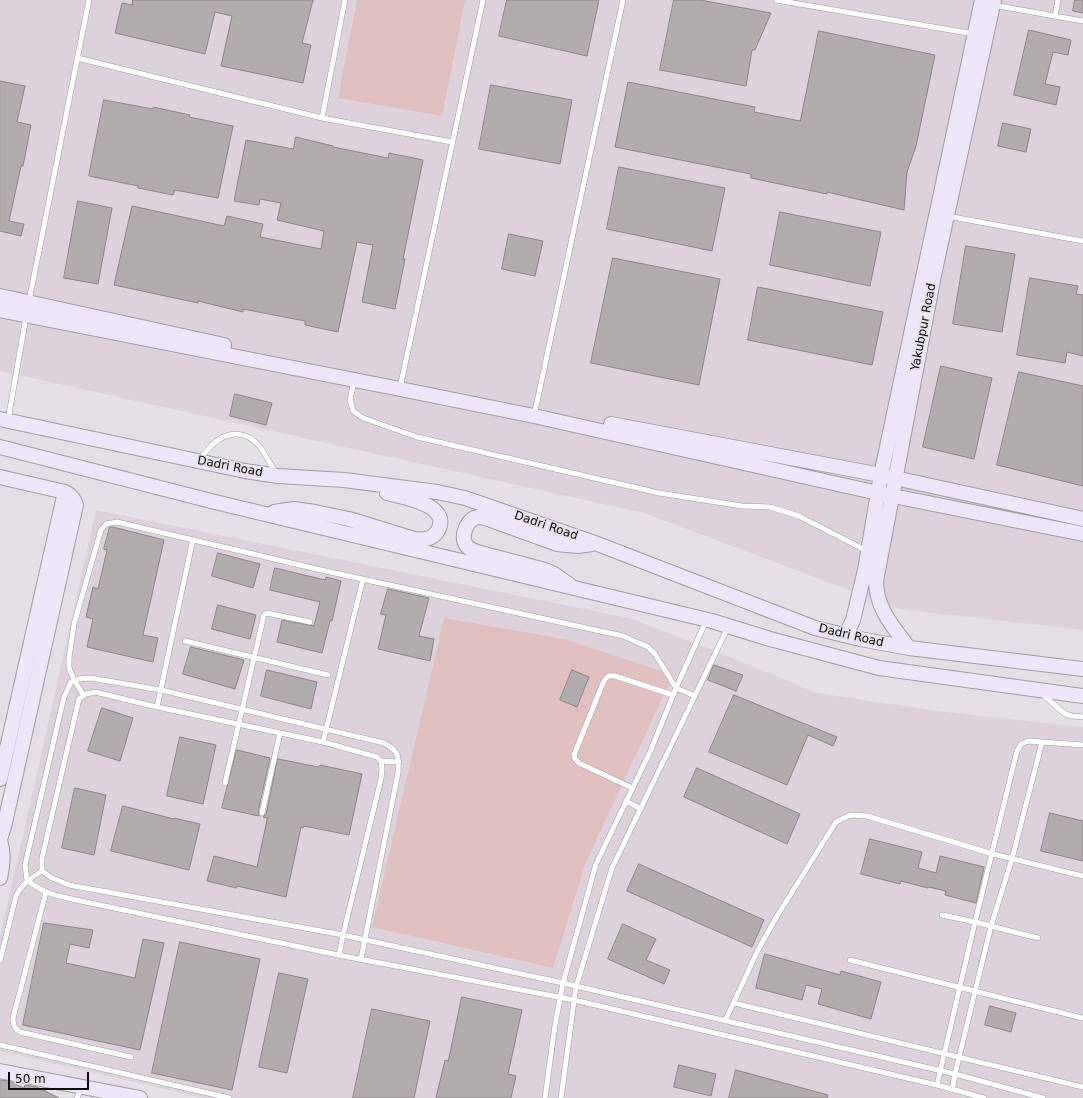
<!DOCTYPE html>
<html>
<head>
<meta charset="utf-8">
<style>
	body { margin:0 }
	#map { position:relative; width:1083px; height:1098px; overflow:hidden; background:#e4dfe4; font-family:"DejaVu Sans",sans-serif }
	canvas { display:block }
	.scale { position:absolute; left:8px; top:1072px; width:81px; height:18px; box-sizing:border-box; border:2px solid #0e0c0e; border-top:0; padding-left:5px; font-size:12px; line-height:14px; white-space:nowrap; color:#0e0c0e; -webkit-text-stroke:3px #e4dfe4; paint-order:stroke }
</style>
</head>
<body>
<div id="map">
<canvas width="1083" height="1098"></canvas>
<div class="scale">50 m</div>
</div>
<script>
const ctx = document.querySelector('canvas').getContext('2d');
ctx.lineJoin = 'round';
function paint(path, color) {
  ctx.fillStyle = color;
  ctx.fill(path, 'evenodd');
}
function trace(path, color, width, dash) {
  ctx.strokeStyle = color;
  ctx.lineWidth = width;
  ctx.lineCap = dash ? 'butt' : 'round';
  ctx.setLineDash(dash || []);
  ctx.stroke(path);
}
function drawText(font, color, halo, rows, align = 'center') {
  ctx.font = font + ' "DejaVu Sans",sans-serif';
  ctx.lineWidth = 3;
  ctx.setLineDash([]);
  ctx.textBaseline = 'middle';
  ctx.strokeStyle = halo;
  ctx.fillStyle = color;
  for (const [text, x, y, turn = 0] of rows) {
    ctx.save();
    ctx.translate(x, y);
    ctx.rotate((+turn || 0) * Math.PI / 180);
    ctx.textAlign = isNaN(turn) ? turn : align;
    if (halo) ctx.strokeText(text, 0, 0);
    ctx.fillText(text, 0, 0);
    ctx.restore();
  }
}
const built = new Path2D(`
	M0,0H1083V630L899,609L644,513L0,371Z
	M96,510L629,618L708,648L817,693L946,712L1083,727V1098H203L0,1051V937Z`);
const green = new Path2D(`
	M357,0H465L442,116L338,98Z
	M444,618L564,639L673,675L586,862L553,968L372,927Z`);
const building = new Path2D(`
	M133,0H313L302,43L311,45L303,83L221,66L232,16L215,12L205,54L115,33L122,3L132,5Z
	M507,0H599L587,56L499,36Z
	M674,0H700L771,13L755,50H752L746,86L660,70Z
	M1075,0H1083V13L1073,11Z
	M1029,30L1071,40L1068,55L1053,52L1045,84L1060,87L1056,105L1014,95Z
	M819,31L935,55L916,146L907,172L904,210L827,192V194L751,178V174L615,147L628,82L755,107L754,112L800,121Z
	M0,81L25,86L17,122L31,125L23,166H21L9,221L24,224L21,236L0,231Z
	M491,85L572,100L560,164L479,149Z
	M104,100L153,109V107L190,115L189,117L233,126L218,198L175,190L173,195L138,188V186L89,176Z
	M1003,123L1031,129L1026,152L998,146Z
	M296,137L333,146V147L388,158L389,153L423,160L403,259H405L395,309L362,302L373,245L357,242L338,332L305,325V321L243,309V312L198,301V303L114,285L132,206L224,226L227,216L263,224L260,237L321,249L324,231L277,220L281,203L260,199L259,205L234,201L246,140L293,149Z
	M619,167L725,188L712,251L607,229Z
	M78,201L112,208L98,284L64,278Z
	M780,212L881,232L870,286L770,265Z
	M509,234L543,241L535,276L502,269Z
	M966,246L1015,254L1002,332L953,324Z
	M613,258L720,279L699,385L591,363Z
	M1030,278L1078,286L1076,294L1083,295V356L1067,352L1065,363L1017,355Z
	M758,287L883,312L872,365L748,340Z
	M941,366L992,378L974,459L923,447Z
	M1019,372L1083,386V486L997,465Z
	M235,394L272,403L266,425L230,416Z
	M110,527H113L164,540L143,635L158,638L153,662L87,647L93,619L86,617L93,587L98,589L107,550L104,549Z
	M218,553L260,564L253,588L212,576Z
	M275,568L325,580L326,577L341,581L332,621H330L322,653L277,642L282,620L314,626L320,602L270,590Z
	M388,589L429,598L419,636L434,639L430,661L378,649L386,615L381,614Z
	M218,605L256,615L250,639L212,629Z
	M191,647L244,660L235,689L183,674Z
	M714,665L743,675L736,691L708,680Z
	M267,670L317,682L311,709L261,696Z
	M572,670L589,677L577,707L560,700Z
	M734,695L837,737L833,746L808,735L787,785L709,752Z
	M102,708L133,718L120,761L88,751Z
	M180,737L216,745L203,804L167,796Z
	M237,750L270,758L258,812L259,816L222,808Z
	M278,759L319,767L320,765L362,774L349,835L304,826L303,828L301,827L286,897L237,886L236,888L207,881L214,856L257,867L267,820V818L263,817L266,814Z
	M697,768L800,814L787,844L684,797Z
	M75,788L106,795L94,855L62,848Z
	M123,806L174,819V818L200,824L189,870L111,851Z
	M1050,813L1083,821V861L1041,851Z
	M870,839L922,852L918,868L936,873L940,856L984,867L976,903L945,895L946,891L929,887L928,888L901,881L900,884L861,874Z
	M639,864L764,920L752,947L627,891Z
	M44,923L93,930L89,948L70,944L66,963L135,978L143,939L164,943L140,1050L23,1025Z
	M623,924L656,939L646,960L670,970L664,984L608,959Z
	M180,942L260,959L232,1090L152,1073Z
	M765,954L840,975L841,971L881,982L871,1019L818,1004L822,989L806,985L802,1000L756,988Z
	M279,973L308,979L287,1073L259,1067Z
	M462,997L522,1010L508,1074L516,1076L511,1098H436L445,1060L448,1061Z
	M990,1006L1016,1013L1011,1032L985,1025Z
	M372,1009L430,1021L414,1098H353Z
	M679,1065L716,1074L711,1096L674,1087Z
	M736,1070L828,1095L827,1098H729Z
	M0,1080L9,1081L24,1088L25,1085L37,1087L59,1098H0Z`);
const lane = new Path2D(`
	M776,0L974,34
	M993,5L1083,21
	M1055,16L1058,0
	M77,58L322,118L452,142
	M322,118L345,0
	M947,216L1083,241
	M29,301L89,0
	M354,381L350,400L353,411L363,418L417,437L659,493L742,506L770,507L799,516L867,551
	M400,388L483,0
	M534,416L623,0
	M8,420L26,317
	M200,459C204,454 208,449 212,445C228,430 247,430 261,448C266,456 271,465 276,473
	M185,641L328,675
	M1042,694L1065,714L1072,716L1083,717
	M84,696L74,680L69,668V658L74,624L101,530L106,524L117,522L321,570L623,636L648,647L655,654L676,688L695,696
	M157,707L193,539
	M323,742L363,579
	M381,761L399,762
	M225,783L264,615L267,613L310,622
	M632,788L579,763L575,759L574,755L603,683C606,677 608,675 615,676L673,695
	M626,801L641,809
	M262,813L280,733
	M46,892L13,1018C13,1025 14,1028 20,1032L131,1057
	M942,915L975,922L1038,938
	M339,955L343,935L381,779L382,769L381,761L377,757L323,742L157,707L95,692L86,694L79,699L42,858V871L52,878L69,885L343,935L563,983L955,1074L1043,1098
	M361,959L398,773C399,756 399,751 384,743L161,690L90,678L79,679L71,682L64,697L25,865L27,880C44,894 56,895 76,900L338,955L574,1000L937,1085L984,1098
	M850,960L1083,1018
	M0,961L16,896C22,884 31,878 42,871
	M734,1003L1083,1087
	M725,1021L758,950L777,916L836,822L850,815L867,816L993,854L1083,876
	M0,1045L229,1098
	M937,1085L975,922L1017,751L1021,744L1028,741L1083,745
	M952,1090L955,1074L991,926L1012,859L1042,742
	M77,1098L81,1088
	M545,1098L555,1025L563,983L596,864L650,752L676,688L706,621
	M561,1098L576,987L612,868L728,627`);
const secondary = new Path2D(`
	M0,296L224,345
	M0,310L400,389L534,416L878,493L1083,534
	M0,419L245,471L278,476L344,480L437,492L465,498L595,543L815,628L860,639L909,648L1083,669
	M611,424L881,475L1083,519
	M0,447L215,502L712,621L770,639L879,668L1083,696
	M0,477L65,492C71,495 74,498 76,505L4,827L0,839
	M274,512L294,509L315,512L349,519L414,539C423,540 431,540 437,532C454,505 403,497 387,493
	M570,585L554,574L545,570L477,552C472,550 467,548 465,543C461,534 468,518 478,517C481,517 485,518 488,519L557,544L578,546L592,544
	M846,635L853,620L865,570L881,475L982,0
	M909,648C893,627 876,608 876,581L934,275L994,0
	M0,779L65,492
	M0,840C4,853 3,864 0,878
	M0,1071L140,1098`);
const streetNames = [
	["Yakubpur Road",924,327,-79],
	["Dadri Road",230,467,11],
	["Dadri Road",546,526,19],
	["Dadri Road",851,636,13]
];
paint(built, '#ddd2dc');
paint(green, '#e0c0be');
paint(building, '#b2acae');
trace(building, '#8b8587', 1);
trace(lane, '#a09ca0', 6);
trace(secondary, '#a09ca0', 16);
trace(lane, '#fff', 5);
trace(secondary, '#ede6fa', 14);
drawText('12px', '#0e0c0e', '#e4dfe4', streetNames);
</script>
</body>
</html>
